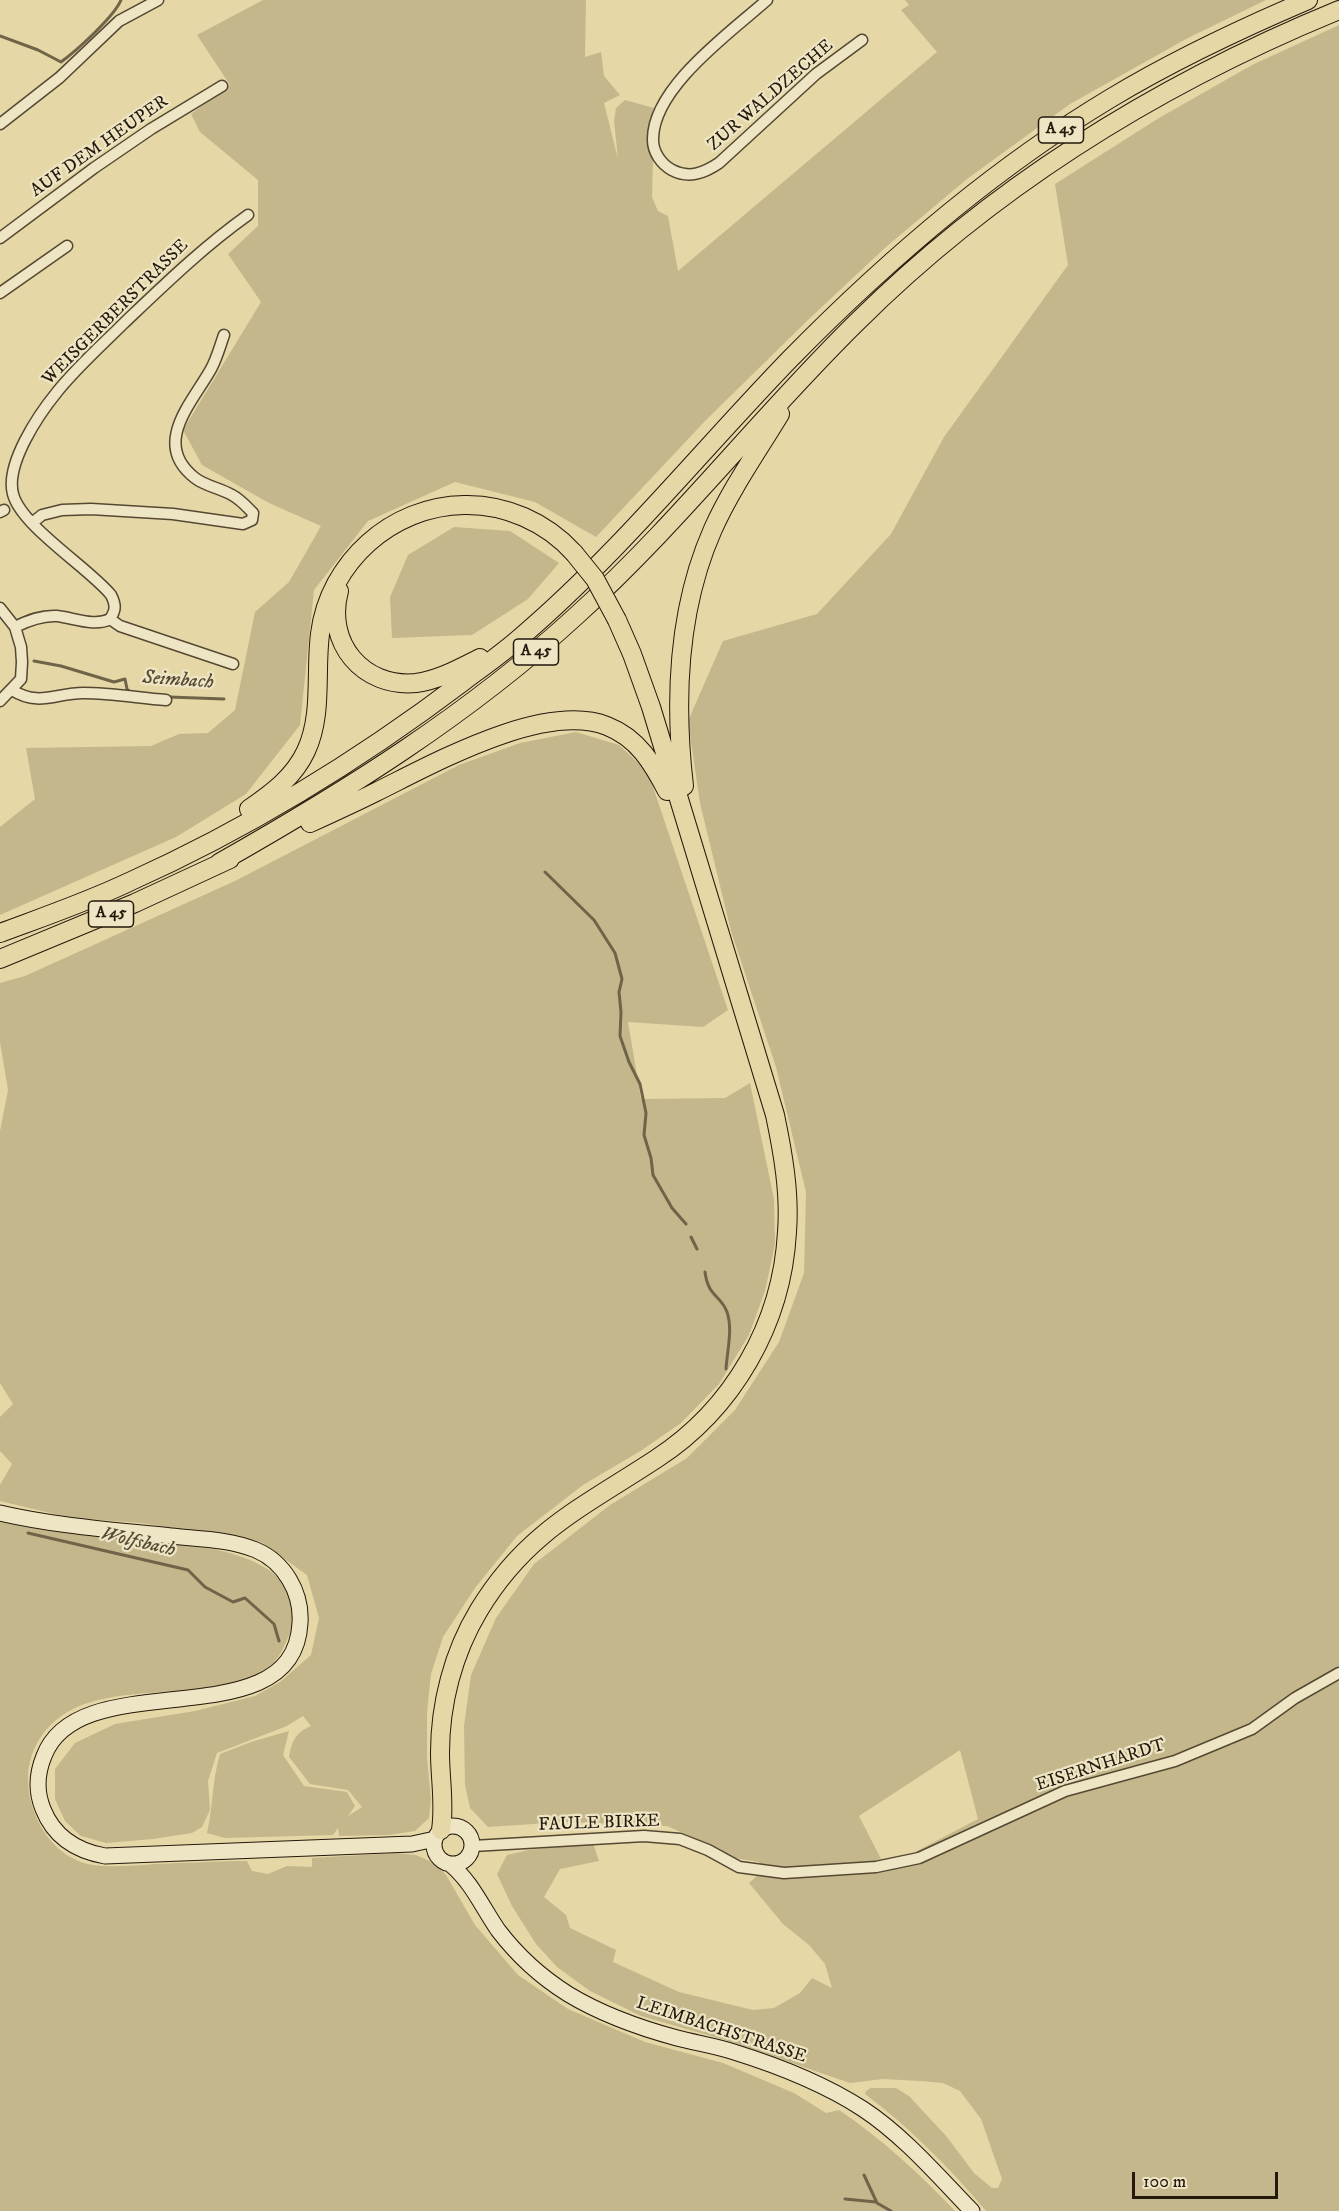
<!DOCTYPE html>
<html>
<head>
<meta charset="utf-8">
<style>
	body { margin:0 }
	#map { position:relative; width:1339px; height:2211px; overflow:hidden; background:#e5d7a6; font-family:"IM FELL DW Pica",serif }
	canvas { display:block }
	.scale { position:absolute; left:1132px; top:2172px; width:146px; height:27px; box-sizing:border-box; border:3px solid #24190b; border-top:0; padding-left:8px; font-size:18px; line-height:21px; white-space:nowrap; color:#24190b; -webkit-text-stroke:4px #eee5c5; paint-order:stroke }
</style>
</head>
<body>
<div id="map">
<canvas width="1339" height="2211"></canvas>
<div class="scale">100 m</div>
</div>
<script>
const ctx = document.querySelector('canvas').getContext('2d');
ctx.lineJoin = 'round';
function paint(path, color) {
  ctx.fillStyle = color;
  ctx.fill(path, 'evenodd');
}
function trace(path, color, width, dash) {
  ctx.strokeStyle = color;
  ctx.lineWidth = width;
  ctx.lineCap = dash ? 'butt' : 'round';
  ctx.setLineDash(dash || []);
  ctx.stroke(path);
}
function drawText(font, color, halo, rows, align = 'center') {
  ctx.font = font + ' "IM FELL DW Pica",serif';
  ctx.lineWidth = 4.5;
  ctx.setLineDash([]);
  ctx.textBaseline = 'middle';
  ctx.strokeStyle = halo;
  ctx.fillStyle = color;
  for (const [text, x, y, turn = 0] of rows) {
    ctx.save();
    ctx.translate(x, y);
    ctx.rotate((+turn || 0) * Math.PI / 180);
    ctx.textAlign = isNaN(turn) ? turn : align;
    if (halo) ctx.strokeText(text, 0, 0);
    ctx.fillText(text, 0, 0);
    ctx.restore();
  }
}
const green = new Path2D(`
	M263,0H586L585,57L601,52L604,76L620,95L604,103L618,159L614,121L616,108L625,100L654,108L647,135L648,146L653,159L652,197L658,211L668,216L678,271L937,52L901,10L909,5L905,0H1266L1186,39L1070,104L967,179L887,246L810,318L706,420L596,537L535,502L455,482L368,521L314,590L300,725L246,794L176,837L0,915V827L35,799L26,748L151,746L179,734L208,733L235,710L255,612L289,582L321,526L269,503L202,465L183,430L261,302L228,254L258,226V180L200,132L191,114L230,85L197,35Z
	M1339,25V2211H986C950,2168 910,2128 865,2094L866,2091L871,2088H896L909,2096L947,2137L974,2173L992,2188H998L1002,2179L981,2119L960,2091L943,2083L920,2081L883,2079L850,2083L725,2040L641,2016L590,1991L557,1967L536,1944L512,1906L497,1874L507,1855L529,1850L593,1843L599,1861L560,1869L544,1897L566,1915L570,1928L616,1950L613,1962L679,1992L753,2010L774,2008L800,1993L812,1978L832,1988L825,1964L809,1945L783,1924L749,1883L758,1875L759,1862L734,1858L720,1849L667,1826L563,1822L488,1827L470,1808L465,1785L464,1726L471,1675L496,1618L534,1564L610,1505L687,1458L735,1410L779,1342L804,1273L806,1192L776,1067L731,931L700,803L688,721L723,641L817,614L891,534L944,437L1068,265L1055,184L1159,118L1252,65ZM960,1750L978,1819L913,1853L881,1859L859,1816Z
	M454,527L510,531L559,563L528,599L472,635L392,638L390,597L408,555Z
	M576,732L619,745L648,772L728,1010L703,1027L628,1022L641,1099L725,1098L750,1083L774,1199L775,1244L765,1291L749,1335L719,1384L681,1423L642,1450L583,1485L517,1536L475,1588L443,1637L431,1674L427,1713V1758L431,1799L429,1818L415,1831L389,1835L339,1836L338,1828L333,1835L225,1838L207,1833C213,1807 212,1780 220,1754L254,1741L289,1731L283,1755L304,1786L347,1792L355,1806L348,1816L362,1807L348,1790L310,1784L289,1757C292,1741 295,1733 311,1726L303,1716L287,1726L217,1753L208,1781L210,1810L202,1827L192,1833L153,1839L106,1843L81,1836L65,1821L55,1799V1769L75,1743L115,1724L195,1711L255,1696L280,1682L311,1655L319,1618L307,1575L261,1542L141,1523L71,1518L0,1501V1485L12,1464L0,1451V1417L13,1404L0,1383V1131L8,1090L0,1042V983L25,976L235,881L459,765L520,743Z
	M0,1519L23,1525L214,1549C234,1554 252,1559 269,1570C285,1582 294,1602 293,1621C293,1629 289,1635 286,1642C282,1651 278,1659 271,1665C227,1704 129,1681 73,1709C47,1722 29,1747 28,1777C27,1814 52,1859 93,1865C113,1868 136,1865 156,1864C187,1863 217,1861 247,1861L252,1871L268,1874L287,1866L312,1867V1858L396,1853L416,1855L436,1864L446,1875L475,1925L518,1975L568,2009L645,2042L723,2063L794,2093L826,2113L839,2110C882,2139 919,2173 955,2211H0Z`);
const stream = new Path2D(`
	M0,36L38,50L61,62C76,51 114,17 121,0
	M34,661L61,666L114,682L125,679L127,689L130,692
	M169,697L224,699
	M545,872L594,920L615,953L622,979L619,992L621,1012L620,1036L629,1062L640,1084L646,1113L644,1135L651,1158L653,1175L672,1208L686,1224
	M691,1237L697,1249
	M705,1272C708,1297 721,1295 727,1312C733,1329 727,1352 726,1369
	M28,1533L188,1570L205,1587L233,1602L245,1598L274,1624L279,1641
	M864,2175L877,2203L891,2211
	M845,2199L876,2202`);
const street = new Path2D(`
	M767,0C731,32 652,88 653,140C653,152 661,164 672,170C689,179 704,173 719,163L816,74L862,40
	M0,124L59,78L119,21L158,0
	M0,238L94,168L151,129L222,86
	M0,293L67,246
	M0,512L4,510
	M32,523L42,515L62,510L91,509L173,514L243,524L252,520L253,513C247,507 240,499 232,495C220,488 205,486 195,478C151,444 192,403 211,369C217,358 220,346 224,335
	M0,608L15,627L21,647L22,662L21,679L0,701
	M110,619C116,610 116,605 111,595C89,568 21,526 13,494C5,464 39,414 57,392C77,367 102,345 124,323C164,285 203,247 248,215
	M110,619L120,626L233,664
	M15,627C29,620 42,615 57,616C74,618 95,627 110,619
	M12,690C39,707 56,693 83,693C111,693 139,698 166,700
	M473,1846L644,1836L680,1839L708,1850L739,1867L784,1873L876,1867L919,1858L1065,1791L1175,1761L1252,1729L1295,1698L1339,1673`);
const secondary = new Path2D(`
	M0,1513C56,1526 114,1530 171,1536C199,1539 229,1539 256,1550C284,1562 302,1592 300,1623C294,1742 80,1661 44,1756C37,1773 36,1792 43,1809C54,1837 77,1851 105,1856L412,1844L435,1839
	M434 1845a19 19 0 1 1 38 0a19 19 0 1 1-38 0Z
	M450,1864C472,1882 482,1907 498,1930C517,1955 541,1977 568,1994C601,2014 640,2028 677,2038C696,2043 716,2046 734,2052C779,2066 823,2083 863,2109C904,2136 938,2176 972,2211`);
const highway = new Path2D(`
	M339,591C325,643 363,688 416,683C439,680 460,668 480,658
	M684,786C674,700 677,610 713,529C731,489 757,452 780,414
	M249,809C272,793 294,777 306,751C323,715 315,672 320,634C329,562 392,506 464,505C505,504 546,522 574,553
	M310,823C332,813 354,803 376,792C433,764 544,701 607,726C638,738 653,764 667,791
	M219,863C346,791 468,715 576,616C677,525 760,417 857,322C994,186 1161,83 1339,10
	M0,933C43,917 87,902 129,882C247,829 361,759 464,681C484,666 504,652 522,636C620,552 700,452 789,360C886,261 991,170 1111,98C1174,60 1240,29 1308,0
	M0,959L135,903L230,859
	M441,1830C445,1804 440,1779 440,1753C440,1704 453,1653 479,1610C526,1532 583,1507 656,1459C733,1409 782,1324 787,1232C790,1193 783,1153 775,1115L651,707L632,654L617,620`);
const highwayBridge = new Path2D(`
	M574,553L595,579L617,620`);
const shields = [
	[1061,130,45],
	[536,652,45],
	[111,914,45]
];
const shieldNames = [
	["A 45",1061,130],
	["A 45",536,652],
	["A 45",111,914]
];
const streetNames = [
	["ZUR WALDZECHE",771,96,-41],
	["AUF DEM HEUPER",100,147,-35],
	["WEISGERBERSTRASSE",116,313,-45],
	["EISERNHARDT",1101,1766,-18],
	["FAULE BIRKE",599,1824,-2],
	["LEIMBACHSTRASSE",721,2031,18]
];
const waterNames = [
	["Seimbach",178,681,4],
	["Wolfsbach",138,1543,13]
];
paint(green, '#c4b78c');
trace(stream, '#706448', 3);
trace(street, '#544832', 13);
trace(secondary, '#24190b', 17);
trace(highway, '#24190b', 20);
trace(street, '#eee5c5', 10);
trace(secondary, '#eee5c5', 15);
trace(highway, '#e5d7a6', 18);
trace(highwayBridge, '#24190b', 20, []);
trace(highwayBridge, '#e5d7a6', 18);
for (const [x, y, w] of shields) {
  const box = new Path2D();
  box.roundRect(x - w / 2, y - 13, w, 26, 4.5);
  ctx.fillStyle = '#eee5c5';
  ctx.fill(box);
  trace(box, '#24190b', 1.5);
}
drawText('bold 16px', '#24190b', null, shieldNames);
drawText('18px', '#24190b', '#eee5c5', streetNames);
drawText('italic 20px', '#574b34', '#eee5c5', waterNames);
</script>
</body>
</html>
